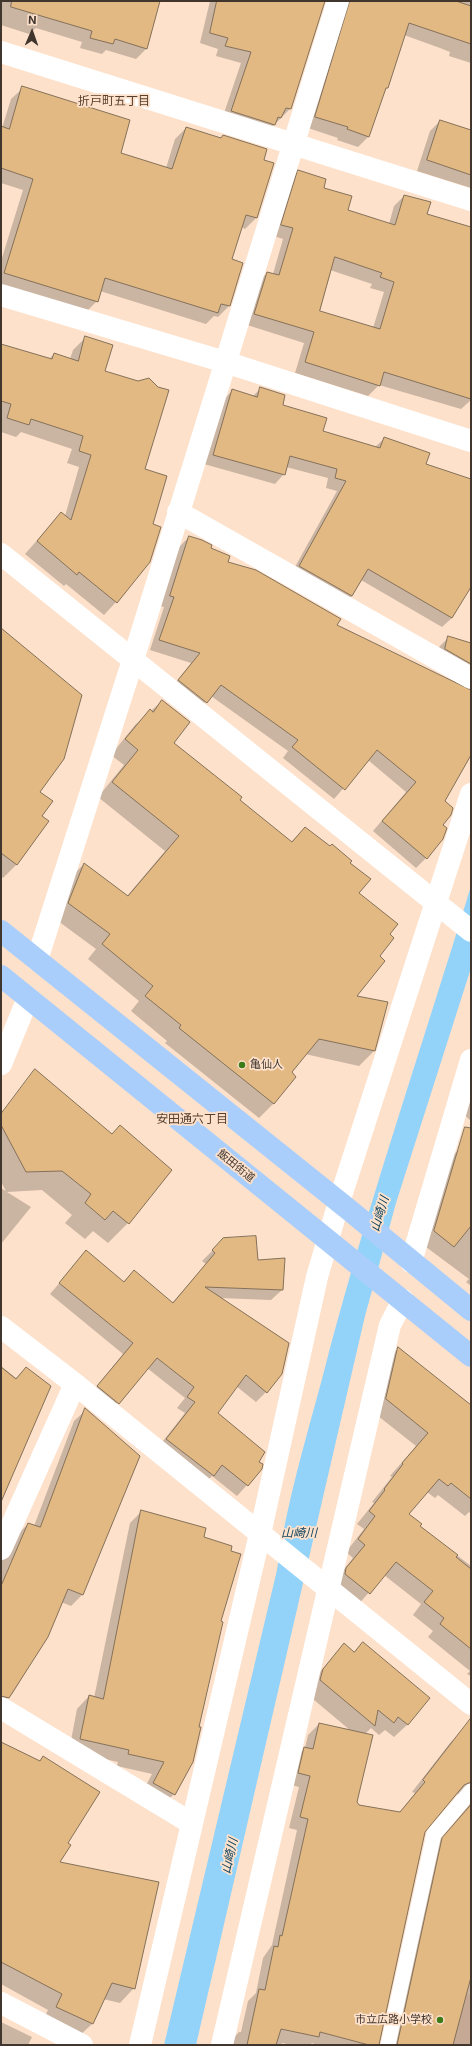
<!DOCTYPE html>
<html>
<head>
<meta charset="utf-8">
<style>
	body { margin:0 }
	#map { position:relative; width:472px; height:2046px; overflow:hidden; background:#fde1cb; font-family:Inter,sans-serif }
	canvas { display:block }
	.frame { position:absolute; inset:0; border:2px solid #41362e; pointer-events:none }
	.north { position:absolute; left:12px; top:12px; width:40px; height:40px; -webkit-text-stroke:3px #fde1cb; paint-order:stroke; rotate:2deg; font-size:11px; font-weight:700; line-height:16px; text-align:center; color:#41362e }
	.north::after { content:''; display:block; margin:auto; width:14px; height:18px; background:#41362e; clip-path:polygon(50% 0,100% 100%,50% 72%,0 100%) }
</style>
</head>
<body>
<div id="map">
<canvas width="472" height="2046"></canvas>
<div class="frame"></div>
<div class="north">N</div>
</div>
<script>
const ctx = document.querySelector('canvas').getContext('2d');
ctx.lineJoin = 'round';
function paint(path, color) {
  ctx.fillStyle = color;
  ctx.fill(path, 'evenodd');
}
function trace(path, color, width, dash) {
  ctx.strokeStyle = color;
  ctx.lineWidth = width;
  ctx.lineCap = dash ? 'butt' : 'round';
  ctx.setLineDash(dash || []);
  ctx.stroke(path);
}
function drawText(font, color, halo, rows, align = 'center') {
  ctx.font = font + ' Inter,"Noto Sans JP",sans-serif';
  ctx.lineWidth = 3.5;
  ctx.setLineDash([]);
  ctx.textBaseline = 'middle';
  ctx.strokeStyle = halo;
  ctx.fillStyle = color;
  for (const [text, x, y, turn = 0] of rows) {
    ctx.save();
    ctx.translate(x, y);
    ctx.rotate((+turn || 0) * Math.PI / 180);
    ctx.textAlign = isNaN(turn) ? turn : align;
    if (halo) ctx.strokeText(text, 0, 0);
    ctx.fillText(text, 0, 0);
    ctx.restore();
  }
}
const built = new Path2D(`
	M417,1983L471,1995V2045H404Z`);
const water = new Path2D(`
	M471,886V968L396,1203L365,1316L196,2045H164L277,1570C286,1505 305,1442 322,1379C365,1212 421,1050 471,886Z`);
const shadow = new Path2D(`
	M1,1H159L147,48L136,59L106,50L102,54L80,48L82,42L36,28L29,34L1,25Z
	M210,1H324L290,109L264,135L221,122L241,63L216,56L218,49L200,43Z
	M334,1H471V63L449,56L450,52L440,48L404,35L387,88L383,92L369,136L358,147L337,140L338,138L305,127Z
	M23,88L119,153L166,168L175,139L186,128L220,139L223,136L262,161L257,217L245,229L241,227L231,260L242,264L229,306L218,317L214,316L206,324L100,291L97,301L86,312L1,286V261L23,190L1,183V127L2,128L11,99Z
	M440,121L471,131V188L417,171L430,131Z
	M299,171L322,188L346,210L389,224L394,206L404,196L426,214L471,228V400L461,409L379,385L368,396L295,373L304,343L244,324L257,283L267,273L273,274L283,239L271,235L288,182ZM330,270L372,284L370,288L384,292L373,328L319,311Z
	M86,337L104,372L144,470L116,602L104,615L66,584L64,586L25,554L61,513L65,516L79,467L67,463L72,449L21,432L16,437L1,432V345L48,360L54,354L70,359L73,350Z
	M260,389L281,406L322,431L375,447L385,438L425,465L471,480V585L452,618L442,627L361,580L352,596L342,605L290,576L337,491L326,488L328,478L286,467L284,474L275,484L204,464L223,400L232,391L252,397Z
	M189,537L227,562L336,625L471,691V732L443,801L441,825L426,858L416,868L373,831L406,792L368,760L334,799L283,758L288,751L211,696L196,712L169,691L191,663L150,650L164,607L160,606L179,547Z
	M1,629L39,792L40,816L17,864L3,878L1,876Z
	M449,637L471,644V681L439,647Z
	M162,701L173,743L238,800L291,842L305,828L349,863L358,893L389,934L355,996L387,1003L374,1051L359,1066L305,1054L290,1072L274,1103L259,1118L165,1043L167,1041L131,1011L139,1001L88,959L96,949L54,918L69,879L84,864L127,896L165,851L98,797L124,765L111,755L135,725Z
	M471,1093V1121L461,1112Z
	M1,1123L111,1135L171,1170L128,1223L108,1243L93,1231L85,1239L65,1223L72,1215L42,1190L7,1192L31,1207L1,1244V1188L6,1191L1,1182Z
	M458,1150L471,1160V1286L466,1282L469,1279L422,1244L447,1162Z
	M213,1250L258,1261L282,1290L271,1300L220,1298L266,1392L256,1402L236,1386L216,1413L247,1485L237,1496L212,1476L203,1486L156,1450L185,1413L177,1408L185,1398L147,1368L108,1414L88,1397L123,1354L50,1294L86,1252L123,1282L134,1271L172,1303L206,1264L202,1261Z
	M398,1349L471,1406V1514L469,1512L465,1516L438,1495L435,1498L427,1492L408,1514L419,1526L471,1566V1676L467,1674L470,1671L428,1637L433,1631L413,1615L421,1604L384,1575L357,1606L334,1582L353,1558L346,1552L364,1529L357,1524L374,1503L372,1502L392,1477L390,1476L416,1446L373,1412L385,1361Z
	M1,1366L16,1378L26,1368L1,1484Z
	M86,1410L138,1456L82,1595L71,1606L61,1602L47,1636L13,1693L1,1704V1562L17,1535L28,1524L34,1526L74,1421Z
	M142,1511L203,1538L220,1622L174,1794L162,1806L141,1795L152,1774L117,1766L118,1762L69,1751L77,1709L89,1696L94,1698L130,1523Z
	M344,1645L408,1724L394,1737L385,1730L379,1735L371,1728L365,1734L356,1803L359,1806L399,1813L415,1793L412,1792L450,1743L462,1731L471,1733V2045H389L431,1851L469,1805L466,1796L457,1794L424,1832L378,2045H317L312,2043L310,2045H292L282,2043L281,2045H227L239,2032H241L248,2001L256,1993L263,1958L272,1945L297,1830L289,1828L299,1787L288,1784L293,1759L305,1748L308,1735L319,1724L351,1731L307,1694L309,1684Z
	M1,1743L39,1761L43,1757L66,1843L58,1862L134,1988L120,2003L103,1999L92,2024L77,2038L42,2022L48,2010L1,1984Z
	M1,2022L32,2037L28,2045H1Z`);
const building = new Path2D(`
	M12,1H160L147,49L115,39L113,44L90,38L92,31L11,7Z
	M217,1H325L291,109L286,108L281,118L278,117L275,125L231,111L251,52L225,46L228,38L210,33Z
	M350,1H456L471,6V44L409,23L388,88H386L369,137L347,129L348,127L315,117Z
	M22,86L130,120L121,153L172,169L186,127L221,138L223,135L267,149L264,160L274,163L257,218L246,215L232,259L243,263L230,306L221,304L218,313L105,278L98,302L4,273L33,179L1,168V126L9,129Z
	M440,120L471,130V175L427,160Z
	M298,170L326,179L324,188L352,196L348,210L395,225L404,195L431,202L427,214L471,227V399L384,372L380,386L305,362L314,332L254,314L267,272L279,275L293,228L281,225ZM335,257L382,273L380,277L394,282L380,329L320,311Z
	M85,336L113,345L105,371L138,381L149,378L158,387L169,390L145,469L167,476L153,524L161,527L150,562L117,603L79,572L77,575L37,541L61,512L71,520L91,455L79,451L83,436L31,419L29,425L7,418L11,404L1,401V344L52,359L54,353L78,361Z
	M260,387L285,395L283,405L327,418L323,431L380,448L384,437L430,453L426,464L471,479V587L452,618L368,569L352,596L299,566L346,481L335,478L337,469L290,456L285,475L213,455L232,389L257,397Z
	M189,536L202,540L212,545L211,548L230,556L228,562L256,570L341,619L337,625L471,690V755L445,801L453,808L451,815L443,825L447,828L443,839L427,859L382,821L416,782L377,750L345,790L292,747L298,740L221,685L207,703L178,680L200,653L159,640L174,597L170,596Z
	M1,628L82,695L64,759L40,792L53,801L42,816L49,821L17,865L1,853Z
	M448,636L471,643V664L445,649Z
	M162,700L190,722L174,743L242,797L240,800L292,842L305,827L330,846L332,844L352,861L350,863L371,879L359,893L398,924L390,934L394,938L380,956L385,961L357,996L388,1002L375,1051L319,1039L292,1072L296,1077L274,1104L179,1028L181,1025L145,996L153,986L102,944L110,934L68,903L84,863L128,896L179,836L112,782L138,750L125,739L150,709L153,712Z
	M35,1069L112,1134L120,1125L172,1170L129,1224L113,1211L105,1220L85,1203L91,1194L62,1171L26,1172L1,1125V1114Z
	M465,1127L471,1128V1226L454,1247L434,1231Z
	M256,1236L258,1260L285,1258L283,1290L205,1287L289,1343L282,1374L267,1393L246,1375L218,1413L265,1452L259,1462L263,1464L262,1469L248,1486L222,1465L214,1476L166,1439L195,1402L187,1397L194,1387L157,1358L119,1404L97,1386L133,1343L59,1283L86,1250L124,1282L134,1270L173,1303L215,1253L212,1250L223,1238Z
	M398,1347L471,1405V1499L451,1483L448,1486L439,1479L409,1514L422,1524L420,1526L458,1555L456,1557L471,1569V1649L440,1624L444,1618L424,1602L433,1591L396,1562L370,1594L345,1574L346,1568L365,1545L358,1539L375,1516L369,1511L385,1490L384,1489L403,1464L402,1463L428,1433L386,1399Z
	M1,1367L16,1379L26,1367L51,1386L1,1502Z
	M85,1408L140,1456L83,1595L68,1589L48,1637L9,1698L1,1696V1586L28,1523L40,1527Z
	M141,1510L206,1528L204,1537L232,1546L231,1551L241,1554L221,1621L223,1622L199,1727H201L193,1762L175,1795L153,1783L164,1762L128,1754L129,1750L80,1739L89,1695L103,1699Z
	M363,1642L430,1698L408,1725L398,1717L394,1723L378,1710L375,1726L320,1680L323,1669L344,1643L354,1652Z
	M471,1718V1782L464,1785L425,1832L379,2045H369L320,2032L319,2037L281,2029L276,2045H247L259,1989L265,1990L274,1946L278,1947L280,1935L282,1936L308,1819L300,1817L310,1776L298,1773L304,1747L313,1749L319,1723L373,1735L357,1802L359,1805L400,1812L425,1782L423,1780Z
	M1,1742L40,1761L43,1756L100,1792L68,1843L71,1845L60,1862L159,1882L135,1989L112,1983L93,2024L56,2007L62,1994L1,1962Z
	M471,1805V1977L453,2045H397L442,1838Z`);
const service = new Path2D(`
	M388,2045L434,1834L471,1791`);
const minor = new Path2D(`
	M1,52L471,200
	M1,295L225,362L471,441
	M178,512L471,678
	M1,554L471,931
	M37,960L133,660L338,1
	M1,1064L28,998
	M411,1262L471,1060
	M1,1327L75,1384L471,1704
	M1,1549L75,1384
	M1,1708L191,1823
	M1,2003L82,2045
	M140,2045L260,1534L317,1277L339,1202L471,794
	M222,2045L390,1325L403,1300`);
const trunk = new Path2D(`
	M1,931L348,1209L471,1310
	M1,976L471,1356`);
const markers = [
	[242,1065,4,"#3b7b18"],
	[440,2020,4,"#3b7b18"]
];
const poiNames = [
	["亀仙人",250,1065],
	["市立広路小学校",432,2020,"right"]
];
const streetNames = [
	["飯田街道",236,1166,39]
];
const neighbourhoodNames = [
	["折戸町五丁目",114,101],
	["安田通六丁目",192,1119]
];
const waterNames = [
	["山崎川",380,1214,-73],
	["山崎川",299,1533],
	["山崎川",230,1856,-77]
];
paint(built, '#f7d4ba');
paint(water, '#93d3fa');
paint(shadow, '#0003');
paint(building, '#e2b883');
trace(building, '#847159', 1);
trace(service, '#fff', 15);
trace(minor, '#fff', 22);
trace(trunk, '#aacefb', 22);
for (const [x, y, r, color] of markers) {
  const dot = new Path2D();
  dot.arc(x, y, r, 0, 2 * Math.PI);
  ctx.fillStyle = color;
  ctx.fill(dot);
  trace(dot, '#fde1cb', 1.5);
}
drawText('11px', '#41362e', '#fde1cb', poiNames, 'left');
drawText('11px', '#41362e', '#fde1cb', streetNames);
drawText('12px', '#563f2d', '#fde1cb', neighbourhoodNames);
drawText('italic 12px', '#11445e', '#fde1cb', waterNames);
</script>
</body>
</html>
